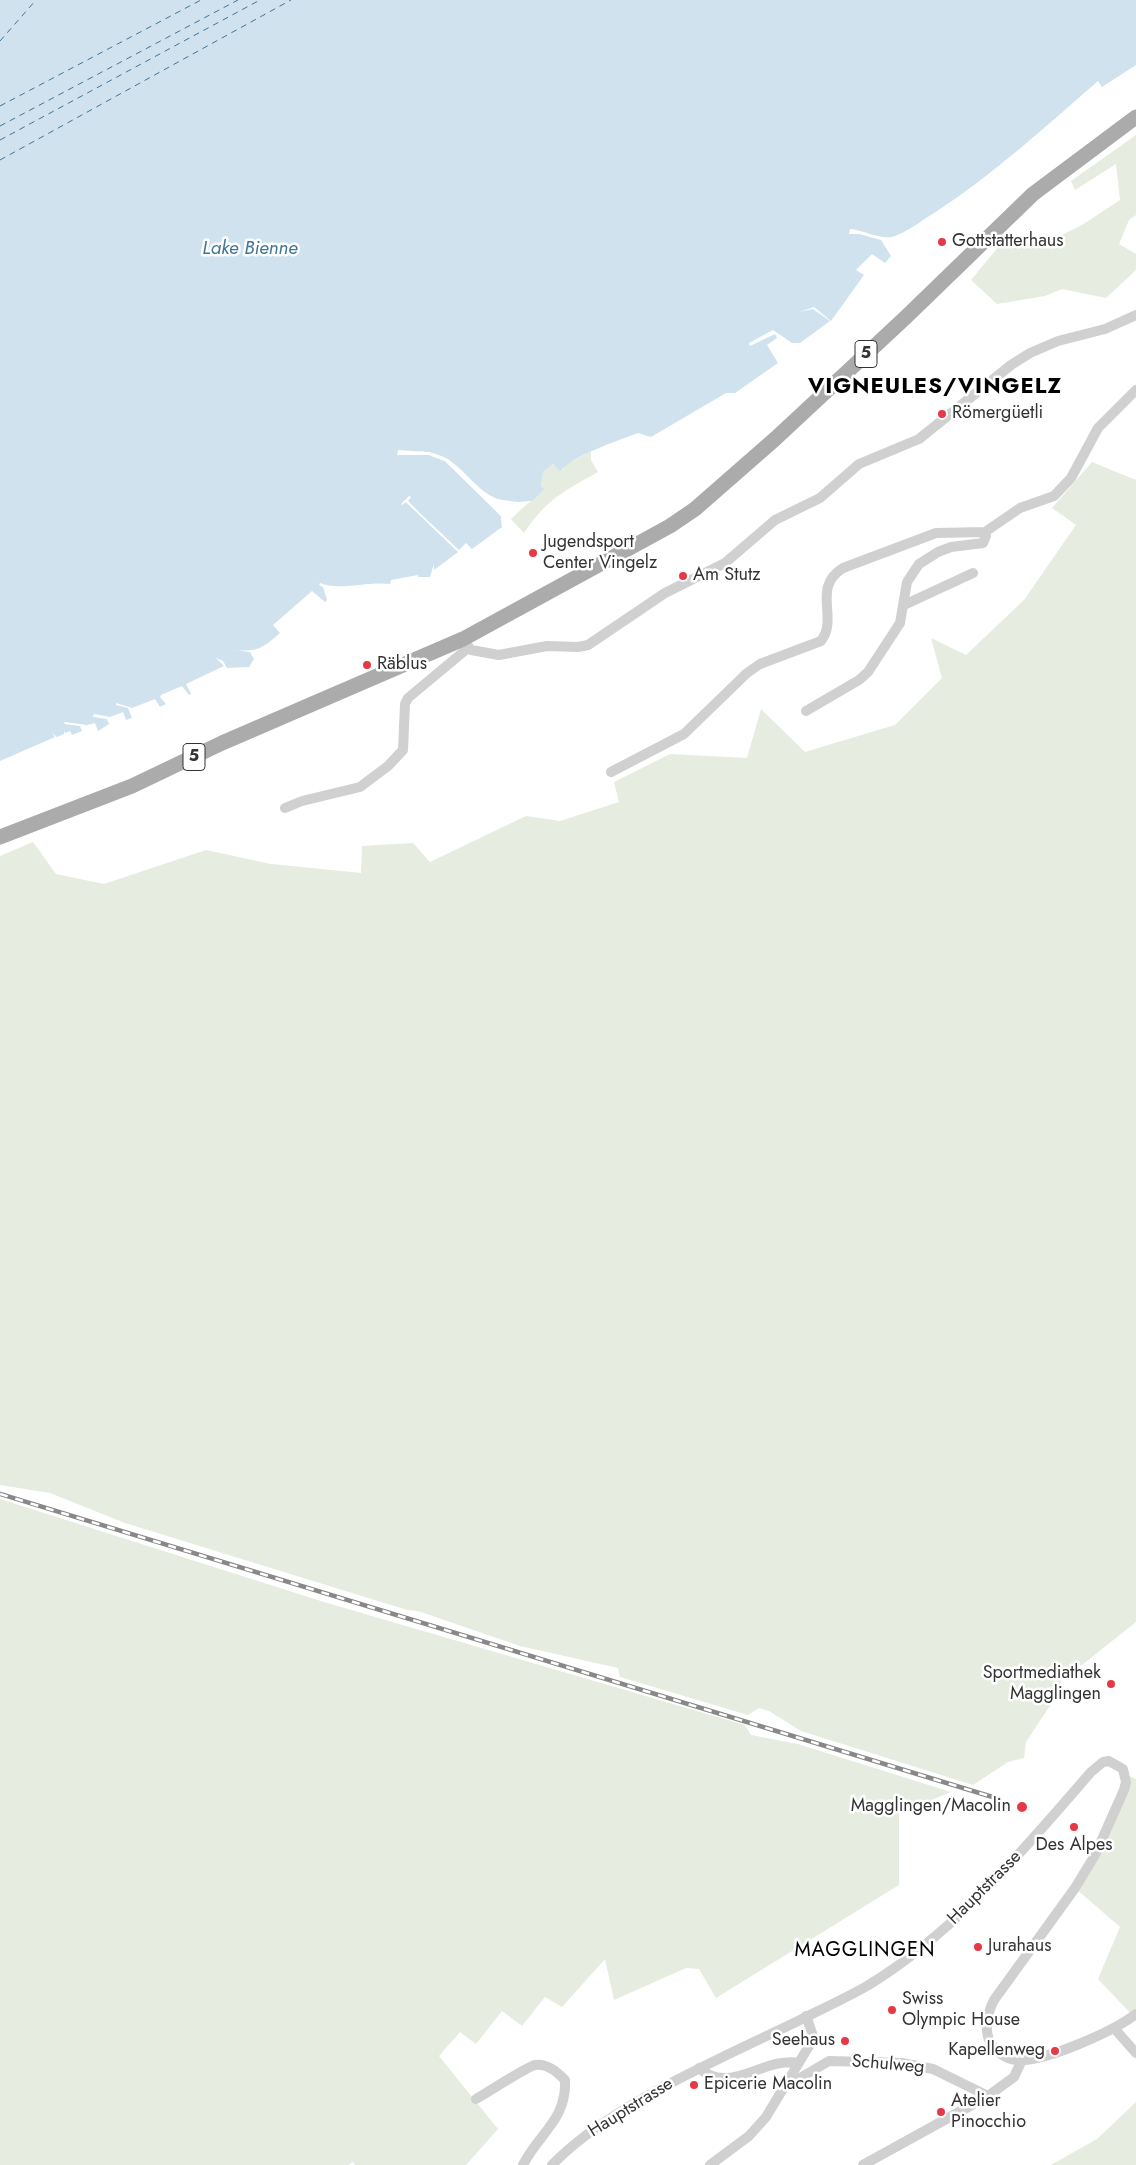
<!DOCTYPE html>
<html>
<head>
<meta charset="utf-8">
<style>
	body { margin:0 }
	canvas { display:block; background:#fff }
</style>
</head>
<body>
<canvas width="1136" height="2165"></canvas>
<script>
const ctx = document.querySelector('canvas').getContext('2d');
ctx.lineJoin = 'round';
function paint(path, color) {
  ctx.fillStyle = color;
  ctx.fill(path, 'evenodd');
}
function trace(path, color, width, dash) {
  ctx.strokeStyle = color;
  ctx.lineWidth = width;
  ctx.lineCap = dash ? 'butt' : 'round';
  ctx.setLineDash(dash || []);
  ctx.stroke(path);
}
function drawText(font, color, halo, rows, align = 'center') {
  ctx.font = font + ' Jost,sans-serif';
  ctx.lineWidth = 5;
  ctx.setLineDash([]);
  ctx.textBaseline = 'middle';
  ctx.strokeStyle = halo;
  ctx.fillStyle = color;
  for (const [text, x, y, turn = 0] of rows) {
    ctx.save();
    ctx.translate(x, y);
    ctx.rotate((+turn || 0) * Math.PI / 180);
    ctx.textAlign = isNaN(turn) ? turn : align;
    if (halo) ctx.strokeText(text, 0, 0);
    ctx.fillText(text, 0, 0);
    ctx.restore();
  }
}
const green = new Path2D(`
	M1136,135V215L1129,220L1119,244L1136,254V270L1106,298L1062,289L1045,296L997,304L971,280L1004,240L1047,242L1082,225L1120,200L1116,164L1075,190L1071,181Z
	M591,451V460L598,472C564,491 546,500 524,533L511,519L543,489L541,486L543,472L553,464L560,472L567,464Z
	M1092,462L1136,480V1622L1082,1665L1062,1677L1059,1692L1026,1742L1024,1758L1008,1762L973,1785L801,1731L769,1711L759,1708L748,1715L620,1677L618,1668L520,1646L418,1611L407,1610L125,1523L50,1493L0,1485V856L33,842L56,874L104,884L206,850L271,864L361,873L362,846L413,843L430,862L526,816L560,821L619,802L614,782L670,754L747,758L761,709L805,752L895,725L942,678L931,638L966,655L1024,600L1076,525L1052,508Z
	M0,1499L324,1602L745,1725L751,1735L798,1744L951,1792L899,1813V1885L716,1998L699,1969L686,1968L614,2000L605,1959L562,2007L545,1997L522,2026L502,2011L476,2044L460,2032L439,2056L498,2129L466,2165H355L353,2162L348,2165H0Z
	M1125,1774L1136,1779V2019L1098,1979L1120,1927L1075,1888L1083,1876Z
	M1136,2102V2165H1051L1097,2139Z`);
const water = new Path2D(`
	M0,0H1136V65L1102,87L1098,81C1045,127 995,173 937,211C924,219 909,231 895,236C882,241 864,230 850,229L849,234H859L881,240L891,256L885,263L872,254L856,270L864,275L831,321L814,307L799,312L813,309L830,321L800,343H792L773,330L749,343L750,346L775,334L777,338L767,345L778,363L735,393H726L651,437L638,433C618,441 572,455 560,472L553,464L543,472L541,486L544,489L532,501C473,511 473,460 428,452C419,450 407,454 398,455H429L445,461L501,516L502,527L472,549L466,543L459,550L407,501L406,502L458,552L434,570V564L430,577H418V575L391,580L390,584C369,581 338,591 320,583L319,585L323,587L327,600L325,602L312,591L273,625L280,633C262,649 257,652 233,650L250,652L254,659L249,667L227,668L223,661L216,658L224,666L186,684L191,694L189,695L182,686L161,695L160,697L166,704L160,707L155,699L132,708L116,703V705L128,708L132,718L126,720L123,712L110,717L94,714L93,717L107,719L109,724L98,731L95,723L87,725L64,722L65,724L80,726L82,731L72,735L70,731L65,733L64,730V734L57,737L52,733L55,737L0,761Z`);
const pier = new Path2D(`
	M398,450L427,452L448,459L489,497L496,499L518,502L532,501L525,504L503,503L488,499L478,490L503,515L504,525L502,527L501,516L445,461L429,455H397Z
	M409,496L411,497L408,501L458,552L406,502L402,505L401,504Z`);
const ferry = new Path2D(`
	M0,41L36,0
	M0,106L201,0
	M0,126L238,0
	M0,140L260,0
	M0,160L291,0`);
const minor = new Path2D(`
	M904,605L973,573
	M463,639L471,650L499,655L547,646L578,647L588,645L665,593L725,563L775,520L820,498L859,464L919,439L1011,365L1030,353L1058,341L1105,329L1136,315
	M806,711L859,680L868,672L900,623L907,582L919,564L938,552L951,547L983,543L986,536L985,532
	M611,772L684,734L747,673L760,664L821,641C839,618 811,588 843,568L936,533L985,532L1020,508L1054,496L1071,478L1098,428L1136,390
	M285,808L302,801L360,787L388,766L403,750L405,704L408,698L468,648
	M1114,2028L1136,2053
	M699,2068C730,2096 764,2056 799,2063
	M788,2082L795,2081L829,2061L902,2063L933,2069L988,2096
	M476,2099C485,2094 528,2066 535,2065C547,2063 557,2072 565,2080C567,2120 538,2134 523,2165
	M552,2165C579,2137 613,2115 647,2096C695,2069 746,2046 796,2022C820,2010 844,1999 867,1986C956,1932 1023,1850 1091,1772L1103,1762L1109,1761L1123,1769L1126,1782L1124,1790L1095,1855L1075,1888L994,2000C987,2014 983,2029 991,2044C996,2052 1006,2059 1016,2060C1043,2063 1114,2031 1136,2014
	M710,2165L749,2136L766,2117L809,2046L812,2033L806,2016
	M863,2165L988,2096L1014,2077L1022,2060`);
const primary = new Path2D(`
	M0,837L132,786L222,743L463,639L670,526L695,509L775,439L906,317L1033,194L1136,117`);
const rail = new Path2D(`
	M0,1494L999,1799`);
const markers = [
	[942,242,5,"#e63946"],
	[942,414,5,"#e63946"],
	[533,553,5,"#e63946"],
	[683,576,5,"#e63946"],
	[367,665,5,"#e63946"],
	[1111,1684,5,"#e63946"],
	[1022,1807,6,"#e63946"],
	[1074,1827,5,"#e63946"],
	[978,1947,5,"#e63946"],
	[892,2010,5,"#e63946"],
	[845,2041,5,"#e63946"],
	[1055,2051,5,"#e63946"],
	[694,2085,5,"#e63946"],
	[941,2112,5,"#e63946"]
];
const shields = [
	[866,354,22],
	[194,757,22]
];
const shieldNames = [
	["5",866,354],
	["5",194,757]
];
const poiNames = [
	["Gottstatterhaus",952,242],
	["Römergüetli",952,414],
	["Jugendsport",543,543],
	["Center Vingelz",543,564],
	["Am Stutz",693,576],
	["Räblus",377,665],
	["Sportmediathek",1101,1674,"right"],
	["Magglingen",1101,1695,"right"],
	["Magglingen/Macolin",1011,1807,"right"],
	["Des Alpes",1074,1846,"center"],
	["Jurahaus",988,1947],
	["Swiss",902,2000],
	["Olympic House",902,2021],
	["Seehaus",835,2041,"right"],
	["Kapellenweg",1045,2051,"right"],
	["Epicerie Macolin",704,2085],
	["Atelier",951,2102],
	["Pinocchio",951,2123]
];
const streetNames = [
	["Hauptstrasse",985,1888,-45],
	["Schulweg",888,2065,5],
	["Hauptstrasse",631,2108,-32]
];
const waterNames = [
	["Lake Bienne",250,249]
];
const quarterNames = [
	["MAGGLINGEN",865,1951]
];
const districtNames = [
	["VIGNEULES/VINGELZ",935,388]
];
paint(green, '#e6ecdf');
paint(water, '#cfe2ee');
paint(pier, '#fff');
trace(ferry, '#3f7597', 1, [6, 5]);
trace(minor, '#d0d0d0', 10);
trace(primary, '#ababab', 15);
trace(rail, '#888', 4.5);
trace(rail, '#fff', 2.5, [8]);
for (const [x, y, r, color] of markers) {
  const dot = new Path2D();
  dot.arc(x, y, r, 0, 2 * Math.PI);
  ctx.fillStyle = color;
  ctx.fill(dot);
  trace(dot, '#fff', 2);
}
for (const [x, y, w] of shields) {
  const box = new Path2D();
  box.roundRect(x - w / 2, y - 13.5, w, 27, 4);
  ctx.fillStyle = '#fff';
  ctx.fill(box);
  trace(box, '#333', 1);
}
drawText('bold 16px', '#333', null, shieldNames);
drawText('18px', '#333', '#fff', poiNames, 'left');
drawText('18px', '#333', '#fff', streetNames);
drawText('italic 19px', '#3f7597', '#fff', waterNames);
ctx.letterSpacing = '1px';
drawText('20px', '#000', '#fff', quarterNames);
ctx.letterSpacing = '0px';
ctx.letterSpacing = '1px';
drawText('bold 22px', '#000', '#fff', districtNames);
ctx.letterSpacing = '0px';
</script>
</body>
</html>
